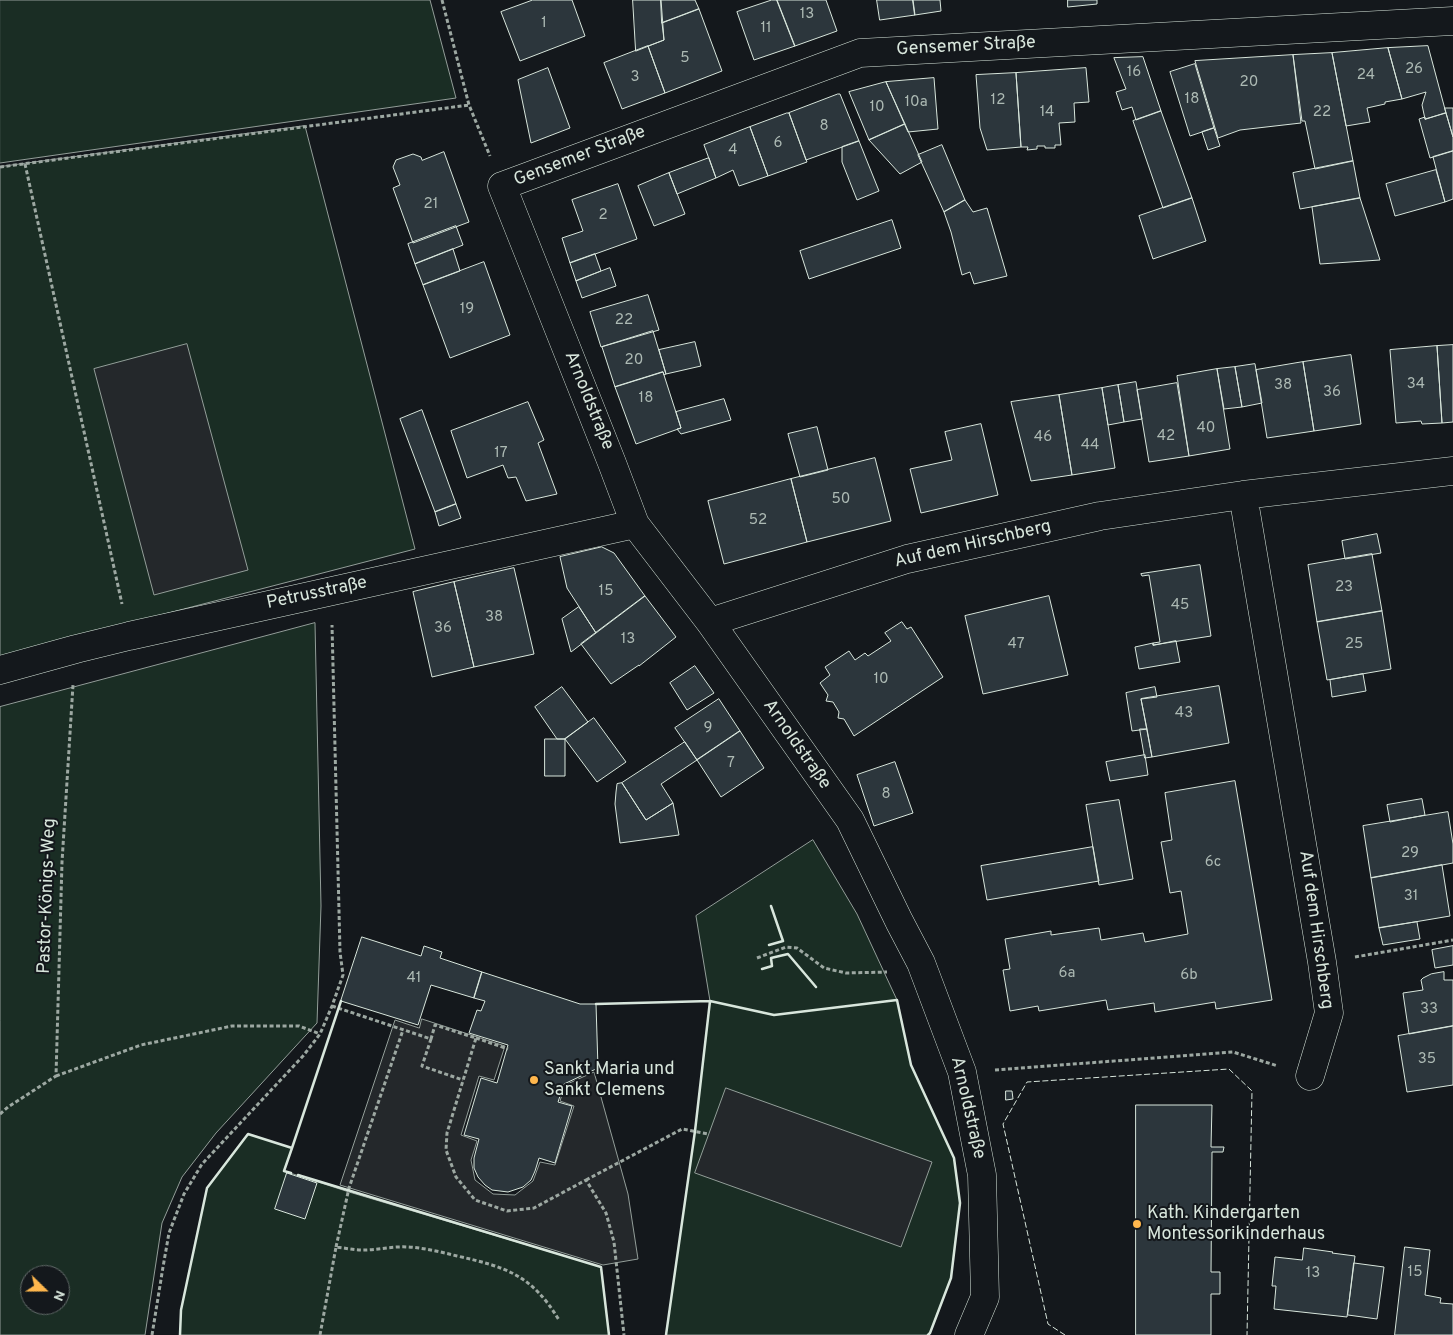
<!DOCTYPE html>
<html>
<head>
<meta charset="utf-8">
<style>
	body { margin:0 }
	#map { position:relative; width:1453px; height:1335px; overflow:hidden; background:#14181c; font-family:Overpass,sans-serif }
	canvas { display:block }
	.north { position:absolute; left:20px; top:1265px; width:50px; height:50px; box-sizing:border-box; background:#14181c; border:1px solid #626a69; border-radius:50%; rotate:112deg; font-size:14px; font-weight:700; line-height:20px; text-align:center; color:#d8e6dc }
	.north::after { content:''; display:block; margin:auto; width:18px; height:22px; background:#ffb74d; clip-path:polygon(50% 0,100% 100%,50% 72%,0 100%) }
</style>
</head>
<body>
<div id="map">
<canvas width="1453" height="1335"></canvas>
<div class="north">N</div>
</div>
<script>
const ctx = document.querySelector('canvas').getContext('2d');
ctx.lineJoin = 'round';
function paint(path, color) {
  ctx.fillStyle = color;
  ctx.fill(path, 'evenodd');
}
function trace(path, color, width, dash) {
  ctx.strokeStyle = color;
  ctx.lineWidth = width;
  ctx.lineCap = dash ? 'butt' : 'round';
  ctx.setLineDash(dash || []);
  ctx.stroke(path);
}
function drawText(font, color, halo, rows, align = 'center') {
  ctx.font = font + ' Overpass,sans-serif';
  ctx.lineWidth = 4;
  ctx.setLineDash([]);
  ctx.textBaseline = 'middle';
  ctx.strokeStyle = halo;
  ctx.fillStyle = color;
  for (const [text, x, y, turn = 0] of rows) {
    ctx.save();
    ctx.translate(x, y);
    ctx.rotate((+turn || 0) * Math.PI / 180);
    ctx.textAlign = isNaN(turn) ? turn : align;
    if (halo) ctx.strokeText(text, 0, 0);
    ctx.fillText(text, 0, 0);
    ctx.restore();
  }
}
const green = new Path2D(`
	M0,0H430L456,98L0,163Z
	M305,126L415,549L126,624L0,658V167Z
	M315,623L321,906L317,1023L216,1133L182,1177L162,1223L145,1335H0V707ZM30,1275H60V1305H30Z
	M813,840L857,914L897,1000L911,1065L954,1158L960,1203L951,1278L930,1333L928,1335H666L695,1131L710,1001L696,916Z
	M248,1134L292,1148L284,1171L349,1192L601,1267L609,1335H180L181,1310L207,1188Z`);
const parking = new Path2D(`
	M187,344L248,570L154,595L94,369Z
	M422,1019L505,1046L494,1080L479,1076L461,1135L477,1141L471,1160L475,1180L493,1194L515,1195L533,1181L540,1162L555,1165L574,1106L560,1101L565,1085L594,1072L628,1194L638,1259L603,1265L340,1185L395,1020L419,1028Z
	M726,1088L932,1162L901,1247L695,1173Z`);
const building = new Path2D(`
	M533,0H572L585,36L520,61L501,12Z
	M633,0H661L664,40L636,51Z
	M661,0H695L699,9L662,23Z
	M772,0H777L795,46L754,60L737,12Z
	M777,0H826L837,31L795,46Z
	M877,0H913L915,15L880,20Z
	M913,0H940L941,11L915,15Z
	M1068,0H1097V4L1068,7Z
	M699,9L722,71L665,93L648,46L664,40L662,23Z
	M648,46L665,93L622,109L604,63Z
	M1428,46L1446,113L1425,119L1422,105L1426,92L1402,99L1388,48Z
	M1388,48L1402,99L1385,102V104L1367,108L1370,122L1346,126L1332,53Z
	M1332,53L1353,161L1315,169L1305,121H1302L1293,55Z
	M1293,55L1301,123L1240,130L1218,138L1195,61Z
	M1143,57L1161,111L1136,120L1132,107L1122,110L1116,92L1126,89L1114,58Z
	M1195,64L1214,128L1190,136L1170,72Z
	M548,68L570,128L531,143L518,80Z
	M1086,68L1089,102L1074,103L1075,122L1059,123L1061,145H1055V148H1045V146H1037V149L1027,150L1028,147H1021L1016,73Z
	M1016,73L1021,147L987,150L980,128L976,75Z
	M934,78L938,129L908,132L886,82Z
	M886,82L905,124L869,140L849,92Z
	M838,94H840L859,141L806,160L789,113Z
	M1445,108H1453V137L1446,113Z
	M1161,111L1192,198L1163,208L1133,121Z
	M787,113H789L807,162L768,176L750,127Z
	M1446,113L1453,137V151L1430,158L1419,119L1425,117V119Z
	M905,124L922,162L900,174L869,140Z
	M750,127L768,176L739,186L733,170L716,178L704,145Z
	M1214,128L1220,146L1208,150L1202,132Z
	M859,141L879,191L857,200L842,162V147Z
	M942,145L965,200L944,212L918,155Z
	M1453,151V199L1445,202L1433,157Z
	M444,152L469,222L413,243L393,188L400,185L393,167L396,160L413,154L421,157L422,160Z
	M709,158L716,178L677,194L669,173Z
	M1353,161L1360,198L1300,209L1293,173Z
	M1436,170L1445,202L1395,216L1386,184Z
	M669,173L685,214L654,226L638,186Z
	M618,184L637,239L570,263L562,238L583,231L572,200Z
	M1192,198L1206,241L1153,259L1139,216Z
	M1360,198L1380,260L1320,264L1312,207Z
	M965,200L973,212L987,208L1007,276L974,284L970,272L962,275L951,232L944,212Z
	M892,220L901,248L809,279L800,251Z
	M456,226L463,245L415,264L408,244Z
	M453,249L460,271L423,285L415,264Z
	M595,254L601,271L576,281L570,263Z
	M484,262L510,335L450,358L423,285Z
	M610,268L616,286L582,298L576,281Z
	M648,295L659,330L601,347L590,312Z
	M653,331L666,374L664,375L663,372L615,387L602,347Z
	M695,342L701,366L666,374L659,350Z
	M1453,345V422L1442,423L1437,346Z
	M1437,346L1442,423L1422,424L1421,421L1396,423L1390,350Z
	M1351,355L1361,424L1314,431L1303,362Z
	M1303,362L1314,431L1267,438L1256,370Z
	M1255,364L1262,403L1242,407L1235,367Z
	M1235,367L1242,407L1224,409L1217,369Z
	M1217,369L1230,449L1189,456L1177,376Z
	M663,372L681,428L636,444L615,387Z
	M1136,382L1142,419L1124,422L1118,385Z
	M1177,383L1189,456L1149,462L1137,390Z
	M1118,385L1124,422L1108,425L1102,388Z
	M1102,388L1115,468L1072,475L1059,395Z
	M1059,395L1072,475L1031,481L1011,402Z
	M724,399L731,420L681,434L677,429L681,428L676,412Z
	M528,402L544,440L538,443L557,494L526,501L516,477L508,478L503,465L467,478L451,431Z
	M422,410L456,504L435,512L400,419Z
	M981,424L998,495L921,513L910,469L952,460L945,432Z
	M817,427L828,470L800,477L788,434Z
	M875,458L891,521L807,542L791,479Z
	M791,479L807,542L724,564L708,501Z
	M456,504L461,518L439,526L435,512Z
	M1377,534L1381,553L1345,559L1342,541Z
	M602,547L614,553L645,596L596,633L567,588L560,557Z
	M1372,554L1382,611L1317,622L1308,565Z
	M1200,565L1211,636L1153,645V643L1160,642L1149,575L1142,576L1141,574Z
	M514,568L534,654L474,667L454,582Z
	M454,582L474,667L432,677L413,592Z
	M645,596L676,637L639,666V665L611,684L581,644Z
	M1049,596L1068,675L983,694L965,616Z
	M579,607L596,633L571,652L562,619Z
	M1382,611L1391,669L1327,680L1317,622Z
	M902,622L907,629L911,627L943,677L854,736L844,719L838,718L839,712L833,702L826,701L828,695L820,683L830,675L825,667L849,651L855,660L865,653L868,656L891,641L885,633Z
	M1176,641L1180,662L1139,669L1135,647L1153,643V645Z
	M695,666L714,693L687,710L670,683Z
	M1363,674L1366,691L1332,697L1330,680Z
	M1219,686L1229,743L1152,757L1141,699Z
	M562,687L588,722L565,739H557L535,707Z
	M1155,687L1157,697L1141,699L1147,729L1132,731L1126,693Z
	M719,699L740,731L697,760L675,728Z
	M594,718L626,762L597,782L565,739Z
	M1140,729H1147L1152,757L1145,758Z
	M740,731L764,768L721,797L697,760Z
	M545,739H565V776H545Z
	M685,742L697,760L661,784L673,803L646,820L622,783Z
	M1145,755L1148,775L1110,781L1106,762Z
	M895,762L913,813L874,826L857,775Z
	M1235,781L1272,1000L1216,1009L1215,1002L1155,1012L1154,1003L1108,1010L1106,1000L1039,1011L1038,1006L1010,1011L1003,970L1010,969L1005,939L1051,931V935L1099,928L1101,940L1143,933L1145,942L1188,934L1181,891L1170,893L1161,842L1172,840L1165,793Z
	M622,783L646,820L673,803L679,835L620,843L615,804L616,792L617,784Z
	M1422,799L1425,815L1390,822L1387,805Z
	M1119,800L1133,879L1099,885L1086,805Z
	M1448,812L1453,844V863L1371,878L1363,826Z
	M1093,847L1099,881L987,900L981,866Z
	M1442,865L1450,916L1379,928L1371,878Z
	M1417,922L1420,939L1383,945L1379,928Z
	M362,937L421,956L424,946L442,952L440,958L482,972L474,998L431,985L418,1025L341,1001Z
	M1453,946V965L1435,968L1432,950Z
	M482,972L580,1004H596L598,1068L564,1084L558,1102L572,1106L555,1163L539,1158L535,1171L531,1180L523,1187L508,1192L492,1190L485,1185L478,1177L474,1168V1158L479,1139L464,1135L481,1078L497,1083L508,1045L469,1033L477,1010L481,1011L485,1001L474,998Z
	M1444,972V980H1453V1026L1409,1034L1403,993L1423,990L1421,980L1423,978L1431,974Z
	M1453,1026V1085L1407,1092L1398,1036Z
	M1006,1091H1012L1013,1099L1006,1100Z
	M1136,1105H1212L1211,1147H1224L1223,1152H1212L1211,1272H1220V1294H1211V1335H1136Z
	M287,1173L317,1183L305,1219L275,1209Z
	M1405,1247L1430,1250L1425,1295L1441,1298L1440,1303L1453,1304V1335H1395Z
	M1304,1248L1333,1252L1332,1253L1355,1256L1347,1317L1274,1309L1276,1286H1272L1275,1257L1302,1260Z
	M1354,1263L1384,1267L1377,1319L1348,1315Z`);
const path = new Path2D(`
	M442,0L469,105L490,156
	M25,164L122,604
	M0,167L469,105
	M1355,957L1453,940
	M757,958L786,947L797,948L824,968L846,973L887,972
	M332,1006L431,1039L435,1025L476,1038L447,1133L446,1150L456,1177L475,1200L507,1211L534,1208L586,1180L606,1213L614,1242L624,1335
	M476,1038L508,1049
	M431,1039L422,1066L463,1080
	M995,1070L1233,1052L1278,1066
	M56,1076L141,1045L232,1026H299L320,1034
	M0,1114L8,1107L56,1076L62,862L73,685
	M586,1180L682,1129L708,1134
	M336,1247L349,1188L403,1030
	M152,1335L163,1267L169,1233L184,1194L202,1164L303,1056L320,1034L332,1006L343,975L340,952L332,625
	M320,1335L336,1247C345,1248 354,1250 363,1250C377,1250 393,1246 408,1247C425,1248 441,1252 457,1256C506,1267 532,1275 559,1320`);
const minor = new Path2D(`
	M1243,495L1322,962L1329,1013L1310,1076
	M710,622L907,559L1100,516L1243,495L1453,471
	M0,670L76,649L129,636L635,524
	M969,1335L985,1297L982,1175L962,1072L921,963L899,921L850,820L710,622L635,524L612,463L502,186L860,53L1453,21`);
const fence = new Path2D(`
	M1065,1335L1048,1324L1003,1124L1027,1082L1229,1069L1252,1091L1247,1335`);
const wall = new Path2D(`
	M769,945L783,941L771,906
	M762,969L772,966L771,958L788,954L816,987
	M596,1004L710,1001
	M292,1148L341,1001
	M298,1175L601,1267L609,1335
	M180,1335L181,1310L207,1188L248,1134L292,1148L284,1171L291,1173
	M666,1335L695,1131L710,1001L774,1015L897,1000L911,1065L954,1158L960,1203L951,1278L930,1333L928,1335`);
const markers = [
	[534,1080,5,"#ffb74d"],
	[1137,1224,5,"#ffb74d"]
];
const numberNames = [
	["13",807,15],
	["1",544,24],
	["11",766,29],
	["5",685,59],
	["26",1414,70],
	["16",1134,73],
	["24",1366,76],
	["3",635,78],
	["20",1249,83],
	["18",1192,100],
	["12",998,101],
	["10a",916,103],
	["10",877,108],
	["14",1047,113],
	["22",1322,113],
	["8",824,127],
	["6",778,144],
	["4",733,151],
	["21",431,205],
	["2",603,216],
	["19",467,310],
	["22",624,321],
	["20",634,361],
	["34",1416,385],
	["38",1283,386],
	["36",1332,393],
	["18",646,399],
	["40",1206,429],
	["42",1166,437],
	["46",1043,438],
	["44",1090,446],
	["17",501,454],
	["50",841,500],
	["52",758,521],
	["23",1344,588],
	["15",606,592],
	["45",1180,606],
	["38",494,618],
	["36",443,629],
	["13",628,640],
	["47",1016,645],
	["25",1354,645],
	["10",881,680],
	["43",1184,714],
	["9",708,729],
	["7",731,764],
	["8",886,795],
	["29",1410,854],
	["6c",1213,863],
	["31",1411,897],
	["6a",1067,974],
	["6b",1189,976],
	["41",414,979],
	["33",1429,1010],
	["35",1427,1060],
	["15",1415,1273],
	["13",1313,1274]
];
const streetNames = [
	["Gensemer Straße",966,47,-3],
	["Gensemer Straße",580,157,-21],
	["Arnoldstraße",588,401,68],
	["Auf dem Hirschberg",973,545,-13],
	["Petrusstraße",317,594,-12],
	["Arnoldstraße",796,745,55],
	["Pastor-Königs-Weg",48,896,-88],
	["Auf dem Hirschberg",1315,930,82],
	["Arnoldstraße",967,1108,77]
];
const poiNames = [
	["Sankt Maria und",544,1070],
	["Sankt Clemens",544,1091],
	["Kath. Kindergarten",1147,1214],
	["Montessorikinderhaus",1147,1235]
];
paint(green, '#1a2d24');
trace(green, '#939e99', 1);
paint(parking, '#24282b');
trace(parking, '#939e99', 1);
paint(building, '#2c363c');
trace(building, '#d8e6dc', 1);
trace(minor, '#d8e6dc', 29);
trace(path, '#9da8a2', 3, [4, 2.5]);
trace(minor, '#14181c', 28);
trace(fence, '#d8e6dc', 1, [6, 2.5]);
trace(wall, '#d8e6dc', 2.5);
for (const [x, y, r, color] of markers) {
  const dot = new Path2D();
  dot.arc(x, y, r, 0, 2 * Math.PI);
  ctx.fillStyle = color;
  ctx.fill(dot);
  trace(dot, '#14181c', 2);
}
drawText('15px', '#adbab4', null, numberNames);
drawText('18px', '#d8e6dc', '#14181c', streetNames);
drawText('18px', '#d8e6dc', '#14181c', poiNames, 'left');
</script>
</body>
</html>
